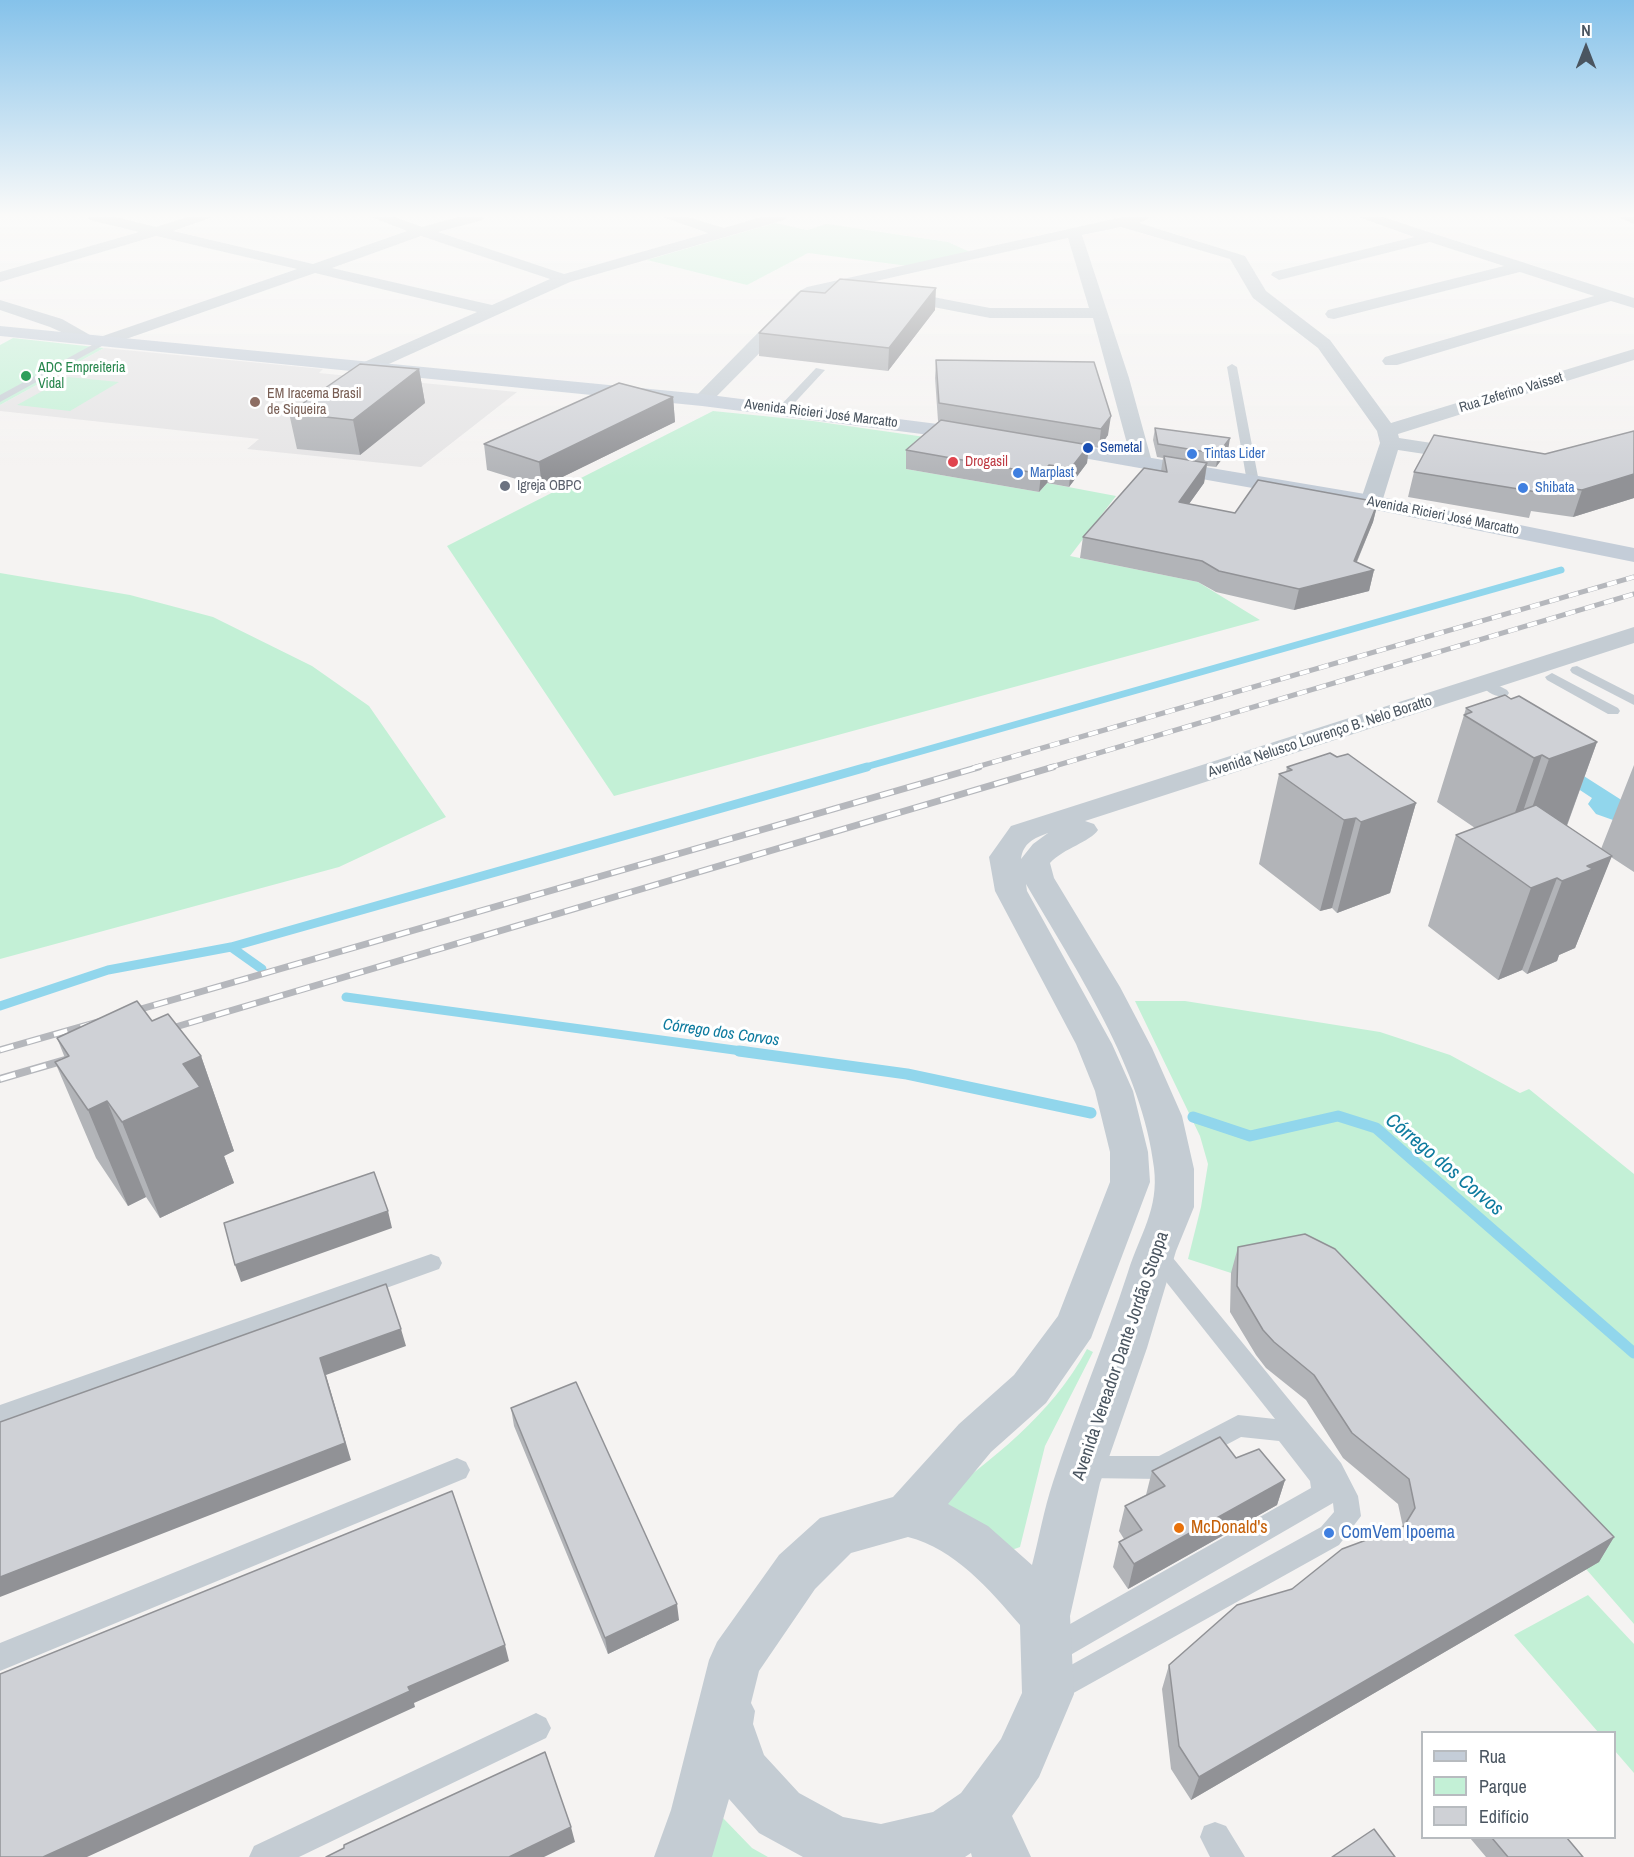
<!DOCTYPE html>
<html>
<head>
<meta charset="utf-8">
<style>
	body { margin:0 }
	#map { position:relative; width:1634px; height:1857px; overflow:hidden; background:#f5f3f2; font-family:"Archivo Narrow",sans-serif }
	canvas { display:block }
	.legend { position:absolute; left:1421px; top:1731px; width:195px; height:108px; box-sizing:border-box; background:#fff; border:2px solid #b7bbbf; margin:0; padding:8px 10px; list-style:none; font-size:18px; color:#4a5560 }
	.legend li { display:flex; align-items:center; gap:12px; height:30px }
	.legend b { width:30px; border:2px solid #b7bbbf }
	.north { position:absolute; left:1556px; top:18px; width:60px; height:60px; -webkit-text-stroke:4px #fff; paint-order:stroke; rotate:0deg; font-size:16px; font-weight:700; line-height:24px; text-align:center; color:#4a5560 }
	.north::after { content:''; display:block; margin:auto; width:21px; height:27px; background:#4a5560; clip-path:polygon(50% 0,100% 100%,50% 72%,0 100%) }
</style>
</head>
<body>
<div id="map">
<canvas width="1634" height="1857"></canvas>
<ul class="legend">
<li><b style="height:8px;background:#c4cdd8"></b>Rua</li>
<li><b style="height:16px;background:#c3f0d6"></b>Parque</li>
<li><b style="height:16px;background:#cfd1d6"></b>Edifício</li>
</ul>
<div class="north">N</div>
</div>
<script>
const ctx = document.querySelector('canvas').getContext('2d');
ctx.lineJoin = 'round';
function paint(path, color) {
  ctx.fillStyle = color;
  ctx.fill(path, 'evenodd');
}
function trace(path, color, width, dash) {
  ctx.strokeStyle = color;
  ctx.lineWidth = width;
  ctx.lineCap = dash ? 'butt' : 'round';
  ctx.setLineDash(dash || []);
  ctx.stroke(path);
}
function drawText(font, color, halo, rows, align = 'center') {
  ctx.font = font + ' "Archivo Narrow",sans-serif';
  ctx.lineWidth = 6;
  ctx.setLineDash([]);
  ctx.textBaseline = 'middle';
  ctx.strokeStyle = halo;
  ctx.fillStyle = color;
  for (const [text, x, y, turn = 0] of rows) {
    ctx.save();
    ctx.translate(x, y);
    ctx.rotate((+turn || 0) * Math.PI / 180);
    ctx.textAlign = isNaN(turn) ? turn : align;
    if (halo) ctx.strokeText(text, 0, 0);
    ctx.fillText(text, 0, 0);
    ctx.restore();
  }
}
const education = new Path2D(`
	M104,348L323,369L319,373L517,392L421,467L247,449L259,439L0,411V405Z`);
const green = new Path2D(`
	M775,223L807,230L827,224L948,242L970,252L908,266L808,253L747,285L647,260Z
	M13,338L104,348L0,405V345Z
	M68,377L119,382L70,411L17,405Z
	M713,411L813,421L939,439L906,469L1039,492L1047,483L1116,496L1070,556L1198,582L1260,620L614,796L447,546Z
	M0,573L130,595L213,617L312,666L369,706L446,817L339,867L0,959Z
	M1135,1001H1185L1380,1032L1450,1055L1520,1093L1529,1089L1634,1174V1624L1586,1569L1231,1273L1188,1259L1201,1207L1208,1164L1200,1136Z
	M1087,1349L1093,1352L1045,1446L1020,1547L1006,1552L933,1504C992,1459 1051,1416 1087,1349Z
	M1588,1595L1634,1644V1773L1615,1751L1614,1732H1598L1514,1635Z
	M723,1818L752,1848L768,1857H700Z`);
const water = new Path2D(`
	M1565,764L1634,808L1613,820L1596,814L1588,804L1592,798L1548,769Z`);
const streamFar2 = new Path2D(`
	M862,768L1561,570`);
const streamFar1 = new Path2D(`
	M231,947L262,969
	M346,997L749,1052
	M0,1006L108,970L231,947L867,767`);
const stream = new Path2D(`
	M739,1051L907,1074L1091,1113
	M1193,1117L1250,1136L1338,1116L1376,1128L1634,1353`);
const lane = new Path2D(`
	M103,339L111,341L0,402V395Z
	M1232,364L1237,367L1259,482L1253,486L1247,482L1227,367Z
	M816,368L825,370L787,411H779V407Z
	M1577,666L1634,695V705L1572,673L1570,670L1572,667Z
	M1552,673L1618,708L1620,711L1618,714H1608L1547,680L1545,677Z
	M1486,679L1507,690L1509,693L1507,696C1497,699 1485,691 1479,683L1481,680Z
	M1156,1244L1164,1247L1341,1463L1358,1496L1361,1516L1339,1545L1052,1705L1042,1701L1038,1691L1042,1681L1321,1527L1334,1512L1333,1503L1060,1661L1050,1665L1040,1661L1036,1651L1040,1641L1311,1488L1310,1481L1279,1441L1241,1437L1162,1479L1083,1478L1074,1475L1070,1467L1074,1459L1083,1456H1159L1238,1415L1275,1419L1148,1259L1145,1253L1148,1247Z
	M431,1254L439,1257L442,1263L439,1269L0,1427V1405Z
	M457,1458L466,1462L470,1470L466,1478L0,1671V1643Z
	M536,1713L546,1718L551,1728L546,1738L299,1857H249L254,1846Z
	M1215,1822L1226,1826L1245,1857H1210L1200,1837L1204,1826Z`);
const street = new Path2D(`
	M88,217H115L156,227L188,217H212L173,231L313,264L407,231L372,217H394L422,227L459,217H484L482,220L438,232L564,274L708,233L663,217H687L724,228L762,217H786L784,220L570,282L369,373L362,371L360,367L362,363L477,312L315,273L106,346L100,345L97,341L100,337L297,269L156,236L0,282V272L139,232L90,220ZM421,236L550,279L492,305L332,268Z
	M1123,217H1151L1139,223L1245,256L1266,291L1330,340L1391,423L1634,349V360L1398,434L1399,438L1471,449L1478,451L1481,455L1478,459L1471,461L1398,450L1382,502L1379,507H1363L1360,502L1380,443L1377,431L1318,348L1253,298L1230,259L1121,227L1082,235L1129,378L1152,462L1149,466H1135L1132,462L1093,318H990L892,299L884,294L892,289L990,308H1089L1068,238L818,294L709,404H695L692,400L798,292L807,287Z
	M1359,217H1382L1634,298V308L1611,301L1397,365H1385L1382,361L1385,357L1594,296L1520,272L1334,319L1328,318L1325,314L1328,310L1504,266L1430,242L1279,280L1271,275L1273,272L1414,237Z
	M1619,217H1634V224Z
	M0,300L62,319L97,339L88,344L50,327L0,310Z
	M1634,627V643L1085,821L1094,824L1098,830C1090,842 1064,848 1050,863L1054,878L1120,987L1152,1048L1182,1116L1194,1169V1207L1176,1251L1147,1348L1100,1483L1070,1616L1074,1694L1039,1777L1012,1816L1031,1857H972L971,1853L965,1857H803L759,1833L729,1799L712,1857H654L671,1810L709,1660L717,1642L779,1555L820,1518L893,1497L959,1424L1014,1375L1058,1316L1110,1182V1152L1095,1091L1076,1044L995,891L989,857L1011,826ZM1048,833L1033,844L1021,859C1023,843 1034,838 1048,833ZM1026,884C1075,968 1143,1070 1154,1168C1159,1209 1140,1234 1128,1272C1105,1343 1076,1411 1053,1482C1044,1509 1039,1538 1032,1565L988,1526L948,1504L991,1452L1046,1403L1091,1338L1150,1182L1148,1152L1133,1091L1112,1044L1027,891ZM908,1537C955,1549 989,1589 1020,1625L1022,1693L1001,1739L961,1793L933,1812L881,1824L843,1817L799,1793L764,1755L753,1724L755,1711L751,1703L759,1671L815,1589L851,1553Z`);
const secondary = new Path2D(`
	M0,326L702,394L977,429L984,431L987,435L984,439L977,441L702,406L0,336Z
	M1045,440L1371,495L1634,548V562L1371,509L1038,450L1035,446L1038,442Z`);
const railFar2 = new Path2D(`
	M973,768L1634,577
	M1048,768L1634,594`);
const railFar1 = new Path2D(`
	M127,1013L979,767
	M162,1031L1053,767
	M0,1050L101,1021`);
const rail = new Path2D(`
	M0,1079L72,1058`);
const wall = new Path2D(`
	M825,293L935,310L888,371L759,356V333Z
	M936,360L1094,362L1108,435L1099,448L1089,446L1087,463L1069,487L1047,483L1039,492L906,469V450L939,421H938L935,378Z
	M419,369L425,403L360,455L297,449L289,413Z
	M673,397L675,422L542,487L487,470L484,444Z
	M1155,428L1228,451L1216,467L1207,466L1204,483L1189,504L1235,513L1378,502L1373,522L1357,562L1374,570L1369,591L1294,610L1216,592L1198,582L1080,558L1083,537L1161,471L1163,458L1157,457L1153,440Z
	M1634,431V498L1573,517L1531,511L1529,518L1408,497L1414,472L1545,454Z
	M1511,699L1597,742L1567,826L1601,849L1634,765V872L1611,857L1575,948L1559,955L1557,961L1527,974L1522,970L1498,980L1428,926L1456,835L1475,828L1437,802L1464,715L1466,708Z
	M1287,767L1416,803L1390,893L1337,913L1332,908L1320,911L1259,864L1279,774L1286,772Z
	M152,1021L201,1056L234,1151L224,1156L234,1183L160,1218L146,1197L128,1206L96,1158L55,1062L65,1058L57,1038Z
	M1238,1247L1614,1537L1599,1562L1191,1800L1171,1769L1162,1689L1169,1665L1292,1589L1403,1527L1398,1504L1343,1458L1306,1400L1266,1368L1256,1355L1230,1312L1231,1273Z
	M511,1408L679,1620L608,1654L514,1426Z
	M1236,1458L1285,1480L1277,1505L1128,1589L1113,1567L1119,1542L1124,1539L1119,1531L1125,1506L1146,1495L1152,1471Z
	M1470,1838H1567L1583,1857H1486Z`);
const shadedWall = new Path2D(`
	M936,288L935,310L888,371L889,348Z
	M419,369L425,403L360,455L353,420Z
	M673,397L675,422L542,487L539,462Z
	M1111,416L1108,435L1099,448L1101,429Z
	M1230,438L1228,451L1216,467L1218,454Z
	M1089,445L1087,463L1069,487L1071,468Z
	M1207,463L1204,483L1176,522L1179,502Z
	M1049,465L1047,483L1039,492L1041,474Z
	M1634,474V498L1573,517L1582,490Z
	M1378,502L1373,522L1351,575L1374,570L1369,591L1294,610L1299,589L1354,561Z
	M1597,742L1565,830L1518,848L1549,759Z
	M1542,755L1512,844L1503,847L1534,758Z
	M1416,803L1390,893L1337,913L1361,822Z
	M1356,818L1332,908L1320,911L1344,820Z
	M1612,856L1575,948L1559,955L1557,961L1527,974L1562,881L1587,866Z
	M1557,878L1522,970L1498,980L1531,888Z
	M201,1056L234,1151L224,1156L234,1183L160,1218L122,1122L183,1064Z
	M107,1101L146,1197L128,1206L88,1110Z
	M388,1211L392,1228L241,1282L235,1265Z
	M401,1329L406,1346L326,1375L351,1460L0,1597V1577L320,1358Z
	M1285,1480L1277,1505L1128,1589L1134,1564Z
	M1614,1537L1599,1562L1191,1800L1199,1777Z
	M677,1604L679,1620L608,1654L605,1638Z
	M505,1645L509,1661L414,1703L415,1707L87,1857H43L408,1687Z
	M571,1827L575,1842L544,1857H509Z`);
const building = new Path2D(`
	M840,279L936,288L889,348L759,333L801,291L825,293Z
	M936,360L1094,362L1111,416L1101,429L939,403Z
	M360,364L419,369L353,420L289,413Z
	M619,383L673,397L539,462L484,444Z
	M941,420L1089,445L1071,468L1049,465L1041,474L906,450Z
	M1155,428L1230,438L1218,454L1158,444Z
	M1634,431V474L1582,490L1539,484L1537,492L1414,472L1434,435L1545,454Z
	M1164,456L1207,463L1179,502L1235,513L1258,480L1378,502L1354,561L1374,570L1299,589L1219,571L1202,561L1083,537L1144,468L1167,472Z
	M1505,695L1511,699L1519,696L1597,742L1549,759L1542,755L1534,758L1464,715L1472,712L1466,708Z
	M1330,753L1337,757L1348,754L1416,803L1361,822L1356,818L1344,820L1279,774L1292,770L1287,767Z
	M1536,805L1612,856L1587,866L1593,869L1562,881L1557,878L1531,888L1456,835Z
	M137,1001L152,1021L168,1014L201,1056L183,1064L200,1087L122,1122L107,1101L88,1110L55,1062L69,1056L57,1038Z
	M374,1172L388,1211L235,1265L224,1223Z
	M1305,1234L1335,1249L1614,1537L1199,1777L1179,1746L1169,1665L1237,1605L1292,1589L1342,1549L1404,1526L1415,1508L1409,1479L1352,1433L1314,1375L1274,1342L1263,1330L1237,1286L1238,1247Z
	M386,1284L401,1329L320,1358L345,1443L0,1577V1422Z
	M576,1382L677,1604L605,1638L511,1408Z
	M1220,1437L1236,1458L1259,1449L1285,1480L1134,1564L1119,1542L1142,1530L1125,1506L1165,1486L1152,1471Z
	M452,1491L505,1645L408,1687L410,1691L43,1857H0V1674Z
	M545,1752L571,1827L509,1857H326L344,1848V1845Z
	M1374,1829L1395,1857H1332Z
	M1492,1838H1567L1583,1857H1508Z`);
const markers = [
	[26,376,6,"#2e9e5b"],
	[255,402,6,"#8d6e63"],
	[1088,448,6,"#1a4fb4"],
	[1192,454,6,"#3f7fe0"],
	[953,462,6,"#e0444e"],
	[1018,473,6,"#3f7fe0"],
	[505,486,6,"#6b7280"],
	[1523,488,6,"#3f7fe0"],
	[1179,1528,6,"#e8710a"],
	[1329,1533,6,"#3f7fe0"]
];
const farLeisurenames = [
	["ADC Empreiteria",38,368],
	["Vidal",38,384]
];
const farStreetnames = [
	["Rua Zeferino Vaisset",1511,393,-17],
	["Avenida Ricieri José Marcatto",821,414,7],
	["Avenida Ricieri José Marcatto",1443,516,11]
];
const farEducationnames = [
	["EM Iracema Brasil",267,394],
	["de Siqueira",267,410]
];
const farTransitnames = [
	["Semetal",1100,448]
];
const farShopnames = [
	["Tintas Lider",1204,454],
	["Marplast",1030,473],
	["Shibata",1535,488]
];
const farHealthnames = [
	["Drogasil",965,462]
];
const farWorshipnames = [
	["Igreja OBPC",517,486]
];
const streetNames = [
	["Avenida Nelusco Lourenço B. Nelo Boratto",1320,737,-18]
];
const waterNames = [
	["Córrego dos Corvos",721,1033,8]
];
const nearStreetnames = [
	["Avenida Vereador Dante Jordão Stoppa",1121,1356,-71]
];
const nearFoodnames = [
	["McDonald's",1191,1528]
];
const nearShopnames = [
	["ComVem Ipoema",1341,1533]
];
const nearWaternames = [
	["Córrego dos Corvos",1444,1165,40]
];
paint(education, '#e5e4e5');
paint(green, '#c3f0d6');
paint(water, '#91d6ec');
trace(streamFar2, '#91d6ec', 7);
trace(streamFar1, '#91d6ec', 9);
trace(stream, '#91d6ec', 11);
paint(lane, '#c4ccd3');
paint(street, '#c4ccd3');
paint(secondary, '#c4cdd8');
trace(railFar2, '#b5b7bc', 5);
trace(railFar1, '#b5b7bc', 7);
trace(rail, '#b5b7bc', 8);
trace(railFar2, '#fff', 4, [10]);
trace(railFar1, '#fff', 4.5, [14]);
trace(rail, '#fff', 5, [16]);
paint(wall, '#b2b4b8');
paint(shadedWall, '#919296');
paint(building, '#cfd1d6');
trace(building, '#919296', 1.5);
const sky = ctx.createLinearGradient(0, 0, 0, 477);
sky.addColorStop(0, '#85c2ea');
sky.addColorStop(0.45, '#fafaf9');
sky.addColorStop(1, '#fafaf900');
ctx.fillStyle = sky;
ctx.fillRect(0, 0, 1634, 477);
for (const [x, y, r, color] of markers) {
  const dot = new Path2D();
  dot.arc(x, y, r, 0, 2 * Math.PI);
  ctx.fillStyle = color;
  ctx.fill(dot);
  trace(dot, '#fff', 2);
}
drawText('14px', '#27864d', '#fff', farLeisurenames, 'left');
drawText('14px', '#4a5560', '#fff', farStreetnames);
drawText('14px', '#785e54', '#fff', farEducationnames, 'left');
drawText('14px', '#164399', '#fff', farTransitnames, 'left');
drawText('14px', '#366cbe', '#fff', farShopnames, 'left');
drawText('14px', '#be3a42', '#fff', farHealthnames, 'left');
drawText('14px', '#5b616d', '#fff', farWorshipnames, 'left');
drawText('15px', '#4a5560', '#fff', streetNames);
drawText('italic 16px', '#0e7b9f', '#fff', waterNames);
drawText('18px', '#4a5560', '#fff', nearStreetnames);
drawText('18px', '#c56008', '#fff', nearFoodnames, 'left');
drawText('18px', '#366cbe', '#fff', nearShopnames, 'left');
drawText('italic 20px', '#0e7b9f', '#fff', nearWaternames);
</script>
</body>
</html>
